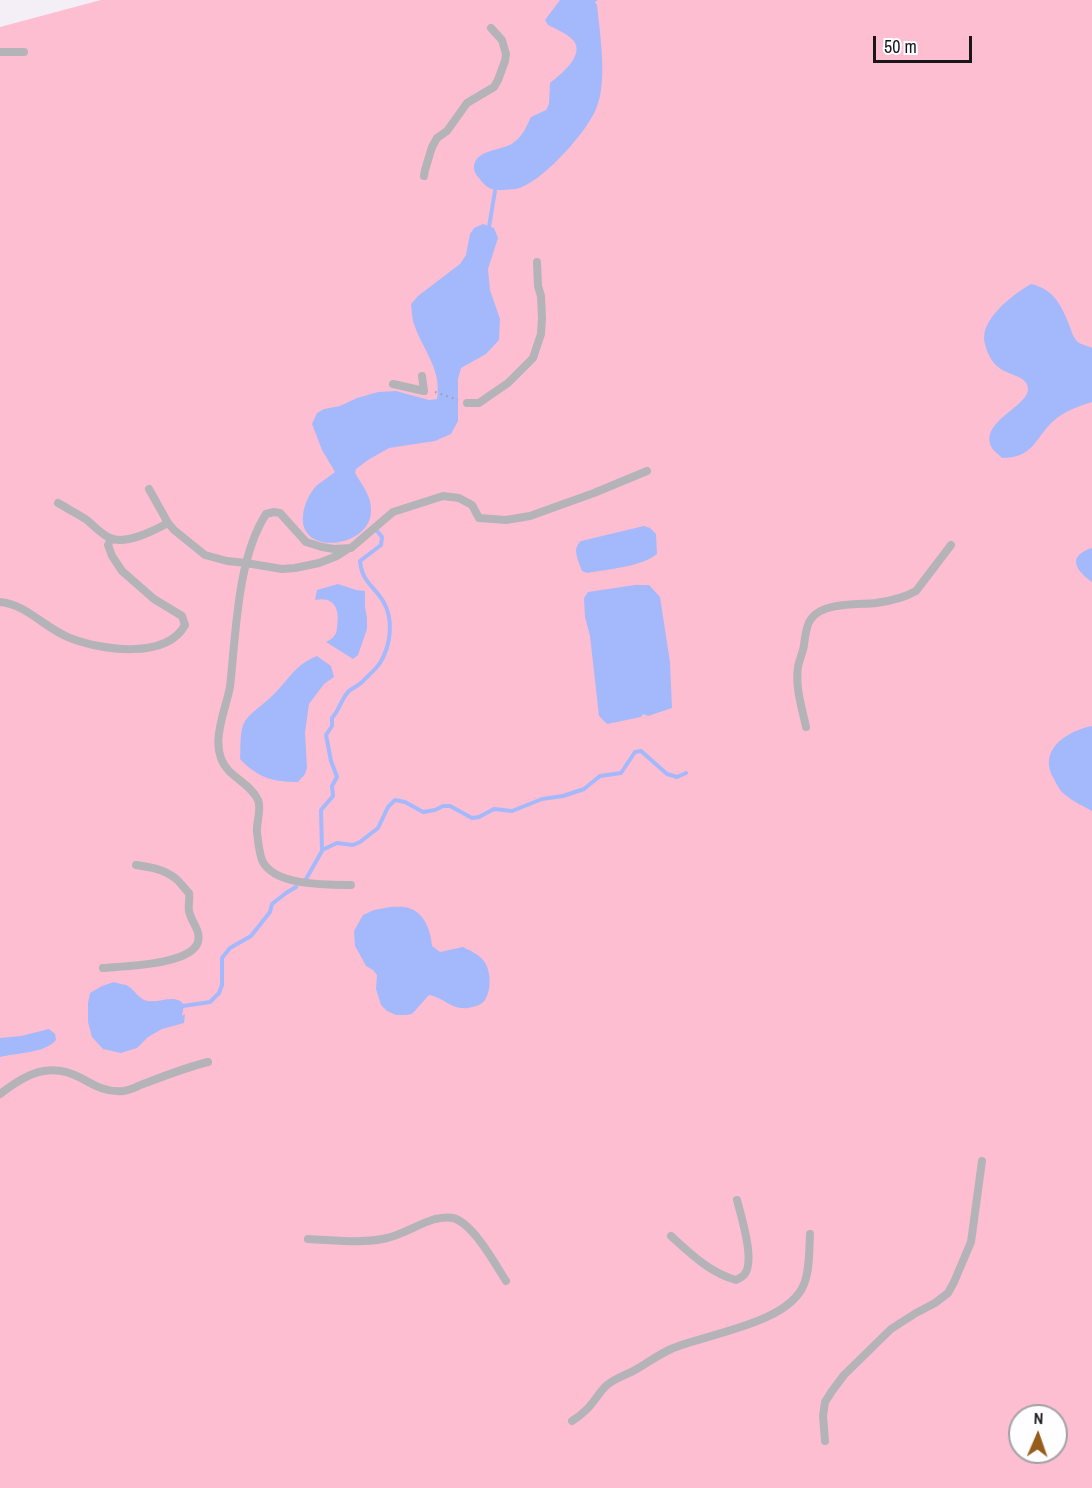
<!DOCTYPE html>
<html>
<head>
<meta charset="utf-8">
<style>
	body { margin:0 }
	#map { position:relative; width:1092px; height:1488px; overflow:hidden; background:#f4eef6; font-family:"Archivo Narrow",sans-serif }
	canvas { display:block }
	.north { position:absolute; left:1008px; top:1404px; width:60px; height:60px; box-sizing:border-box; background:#fefdff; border:2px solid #a2a1a3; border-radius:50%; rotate:2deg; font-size:16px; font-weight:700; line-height:24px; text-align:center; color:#181619 }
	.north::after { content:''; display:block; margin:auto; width:21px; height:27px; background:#965d1a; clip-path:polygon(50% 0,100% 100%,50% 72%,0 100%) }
	.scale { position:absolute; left:873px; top:36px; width:99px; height:27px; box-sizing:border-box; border:3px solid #181619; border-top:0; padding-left:8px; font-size:18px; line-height:21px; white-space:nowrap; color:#181619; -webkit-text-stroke:4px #fefdff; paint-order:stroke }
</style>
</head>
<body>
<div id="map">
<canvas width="1092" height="1488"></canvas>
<div class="north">N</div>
<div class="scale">50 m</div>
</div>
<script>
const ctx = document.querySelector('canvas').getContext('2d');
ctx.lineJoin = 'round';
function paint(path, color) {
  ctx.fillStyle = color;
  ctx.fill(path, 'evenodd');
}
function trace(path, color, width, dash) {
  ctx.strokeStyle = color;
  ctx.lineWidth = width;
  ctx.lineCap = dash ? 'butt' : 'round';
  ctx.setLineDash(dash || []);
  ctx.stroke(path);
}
const green = new Path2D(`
	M101,0H1092V1488H0V27ZM1020,1416H1056V1452H1020Z`);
const water = new Path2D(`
	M560,0H598L595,2L597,5C600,35 608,82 596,109C586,133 546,177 522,187C516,190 509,189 504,190C495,190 489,190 483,183C480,179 474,174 474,168C474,149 502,151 513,143C523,136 526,127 531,117L546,110L549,104L550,83C560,75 586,55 573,40C566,33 556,29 548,25L545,20Z
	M483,224L494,228L498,238L488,269L490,290L500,319L499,340L486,354L461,368L458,379V421L451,434L435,441L389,448L368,460L356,469L355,473C362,485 372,497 371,511C371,548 298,557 303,515C304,505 309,494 316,486C322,481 329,477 335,472L322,450L312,424L317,413L324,409L340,406L357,398L378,392L396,391L429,400L437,399C442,371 425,353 415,327C412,320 412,312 411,304L418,296L460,264L466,255L470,234L474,228Z
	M1031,284C1054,289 1062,306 1070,327C1072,333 1074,339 1079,343C1083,345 1088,346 1092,348V402C1080,406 1067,410 1057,418C1035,435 1036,458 1002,458C999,455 994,451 992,448C978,422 1028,407 1028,389C1028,375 1007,376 997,366C992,362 990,357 987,351C986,347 984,342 984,338C984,316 1014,294 1031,284Z
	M644,526L650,528L656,534L657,554C641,567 608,569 587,573L582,571C579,561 571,549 581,541Z
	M1092,548V582C1075,570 1067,556 1092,548Z
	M338,584L356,590L365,591V607L367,618V629L358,655L353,659L326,642C329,640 332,639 334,636C336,634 337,630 337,627C340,610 335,596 315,600L317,590Z
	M635,585H649L660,597L670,662L672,708L648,716L643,714L641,717L607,724L599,716L590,636L585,617L584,598L588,592Z
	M317,656L331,666L334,677L324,684L309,704L305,733L307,768L305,774L298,782C273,782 258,778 240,759C241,748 239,731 245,721C250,713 265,703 272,696C289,680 294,665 317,656Z
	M1092,726V811C1081,805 1070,800 1061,791C1058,787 1056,783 1054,779C1037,750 1067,731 1092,726Z
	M390,907C397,907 405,906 411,909C425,914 431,932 432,946L440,952L463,947C469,950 478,954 483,960C491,969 492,989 485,1000C482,1005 474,1007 468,1008C451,1010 445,998 429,995L412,1014L406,1015H396L387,1011L381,1005L376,989L377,975L373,970L366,966L359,953L355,946L354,931L363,915L374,910Z
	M114,982C118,984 125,984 128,986C135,990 139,1000 148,1001C160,1003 176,993 184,1005L182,1016L185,1014L184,1023L162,1029L148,1037L137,1048L121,1053L103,1049L92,1037L88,1022V1003L90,993L102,986Z
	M49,1029L55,1034L56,1040C46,1053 16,1053 0,1057V1038L21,1036Z`);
const stream = new Path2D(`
	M489,227L495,191
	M322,850L337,843L353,845L360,842L378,828L388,807L395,800L405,802L423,812L435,810L443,806H450L472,818L479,817L494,809L512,811L542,799L563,796L584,789L600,776L621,773L635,752L641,751L667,774L677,777L686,773
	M306,879L322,851L321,810L333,796L332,786L337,777L331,761L326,735L332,726V718C340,709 341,699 349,691C354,687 360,685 364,680C369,675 376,669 380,663C391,645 394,619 383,601C373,585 362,582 360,561L381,545L382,537L377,531
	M183,1006L210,1002L219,993L222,985V958L230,948L251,936L270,912L272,904L286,893L296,887`);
const path = new Path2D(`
	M435,392L458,400`);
const lane = new Path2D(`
	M0,52H24
	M424,176L425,170L432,147L437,138L447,131L467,103L494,87L498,80L505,61L506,54L502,40L491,28
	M393,384L424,391L422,376
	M467,403H479L489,396L508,383L533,358L541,334L542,318L541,296L538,286L537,262
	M149,489L168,523L174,530L205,555L227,561L246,563L282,569L295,568L319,563L337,556L348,549
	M58,503C68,509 78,514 87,520C94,526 101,534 110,538C126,545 153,531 168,523
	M0,602C26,604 46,629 70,638C101,650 166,660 185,625L182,616L154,599L122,571L112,556L108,545L111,539
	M806,727C802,708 795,687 798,667C799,660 803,653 804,645C805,637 806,625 811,619C823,602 858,605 876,603C890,601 904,598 916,591L951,545
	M351,885C327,885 273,886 262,860C259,852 258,841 257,832C256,822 262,810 258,800C253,788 238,780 229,771C207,748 225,713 230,687C236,634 237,559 266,514L274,512L280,513L306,542L322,547L334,549L351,548L393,512L443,496L459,498L472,505L479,518L506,520L530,516L594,493L647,471
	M103,968C124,966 191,965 198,942C201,930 191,922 189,911C188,905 190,899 189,893C184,888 180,882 175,878C163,869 150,867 136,865
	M0,1094C26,1074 49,1061 81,1078C95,1086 107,1093 124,1091C132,1090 139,1085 146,1083C167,1075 187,1067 208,1062
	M671,1236C691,1254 710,1273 736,1280C738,1279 743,1276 744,1275C756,1262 741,1216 737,1200
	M308,1239C334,1240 362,1244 387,1238C404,1234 418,1224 435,1219C440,1218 448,1217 453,1218C473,1223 495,1264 506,1281
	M572,1421C577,1418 582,1414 586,1410C594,1403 599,1392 607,1385C615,1378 626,1375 635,1370C647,1363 658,1355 671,1349C705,1334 789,1324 804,1284C810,1269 809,1250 810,1234
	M825,1441L823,1416L825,1402L832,1391L844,1375L891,1329L916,1313L935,1303L948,1293L954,1282L971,1242L982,1161`);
paint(green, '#febed1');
paint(water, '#a4b9fb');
trace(stream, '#a4b9fb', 4);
trace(path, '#a09ca2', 2, [1.5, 4.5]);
trace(lane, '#b4b3b7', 8);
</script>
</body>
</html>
